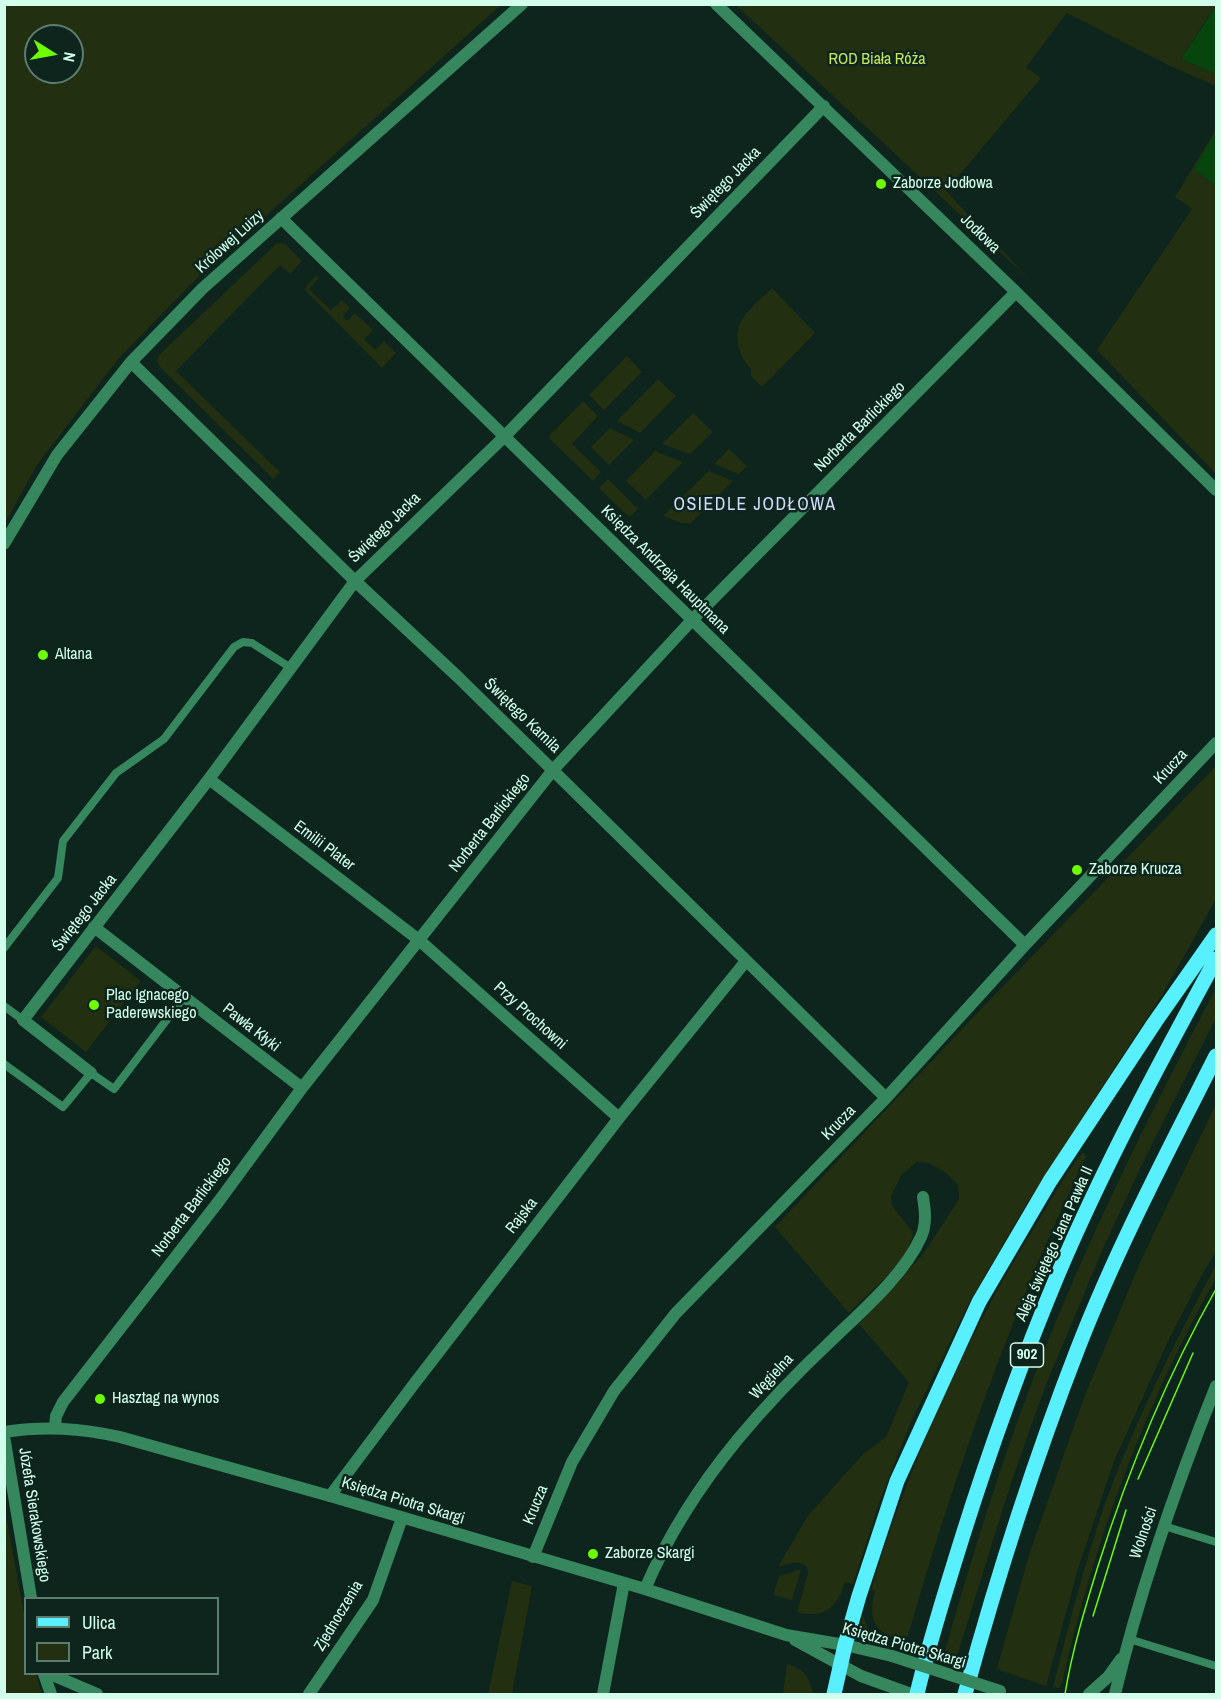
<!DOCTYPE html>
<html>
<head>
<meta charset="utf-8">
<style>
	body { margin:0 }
	#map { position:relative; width:1221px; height:1699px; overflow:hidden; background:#0d251c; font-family:"Archivo Narrow",sans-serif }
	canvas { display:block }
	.frame { position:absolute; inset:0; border:6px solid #d1ffec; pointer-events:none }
	.legend { position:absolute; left:24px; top:1597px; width:195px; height:78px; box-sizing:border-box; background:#0d251c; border:2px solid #5b7c6f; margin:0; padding:8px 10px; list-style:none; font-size:18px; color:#d1ffec }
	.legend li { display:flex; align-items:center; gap:12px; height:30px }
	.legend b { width:30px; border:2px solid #5b7c6f }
	.north { position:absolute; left:24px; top:24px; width:60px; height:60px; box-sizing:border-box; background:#0d251c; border:2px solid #5b7c6f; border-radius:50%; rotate:101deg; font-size:16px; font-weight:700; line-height:24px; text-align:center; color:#d1ffec }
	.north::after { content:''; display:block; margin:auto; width:21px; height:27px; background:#6dfc00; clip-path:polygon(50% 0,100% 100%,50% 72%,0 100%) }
</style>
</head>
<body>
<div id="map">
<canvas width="1221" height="1699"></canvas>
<div class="frame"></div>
<ul class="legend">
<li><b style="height:8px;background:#58efff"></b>Ulica</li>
<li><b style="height:16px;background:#222f10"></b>Park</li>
</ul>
<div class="north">N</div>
</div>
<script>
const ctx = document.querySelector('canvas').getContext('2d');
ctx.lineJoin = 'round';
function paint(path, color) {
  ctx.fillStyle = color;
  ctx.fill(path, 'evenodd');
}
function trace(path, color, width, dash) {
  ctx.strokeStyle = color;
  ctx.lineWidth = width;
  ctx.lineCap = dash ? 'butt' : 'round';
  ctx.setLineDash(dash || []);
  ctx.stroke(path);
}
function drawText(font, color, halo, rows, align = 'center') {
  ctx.font = font + ' "Archivo Narrow",sans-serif';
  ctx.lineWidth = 5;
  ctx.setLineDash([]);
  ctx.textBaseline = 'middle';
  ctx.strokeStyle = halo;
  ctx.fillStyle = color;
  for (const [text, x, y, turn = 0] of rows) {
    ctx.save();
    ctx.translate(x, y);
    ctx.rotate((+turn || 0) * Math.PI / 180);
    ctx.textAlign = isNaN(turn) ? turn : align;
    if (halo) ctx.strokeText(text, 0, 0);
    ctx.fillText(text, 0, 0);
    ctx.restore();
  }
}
const green = new Path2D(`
	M4,5H501L199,276L119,358L37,465L5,523ZM36,36H72V72H36Z
	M736,5H1216L1181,59L1216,74V86L1170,66L1067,13L1026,67L1041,78L946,191L1033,283Z
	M1216,129V137L1214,136L1194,169L1216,186V474L1097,350L1192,209L1175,197Z
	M280,243L285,244L302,261L290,274L280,265L176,371L280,472L273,479L160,367L157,361L159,355L276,244Z
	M317,275L319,278L309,289L331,310L342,300L350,308L343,316L347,321L355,313L373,330L364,339L375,350L384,341L396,353L382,368L306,291V286Z
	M772,288L815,333L762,387L751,376V369C740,358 732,335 742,320C749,308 762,298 772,288Z
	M627,356L642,372L604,410L589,395Z
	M658,379L676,396L640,433L617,421Z
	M583,401L598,416L572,444L601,472L593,481L548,437Z
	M693,413L713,432L690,454L662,444Z
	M610,428L634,440L609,465L591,447Z
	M729,449L747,466L739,474L714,464Z
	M655,451L683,462L646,500L626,481Z
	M709,471L733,481L691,523H681L663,516Z
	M608,479L638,509L629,517L599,488Z
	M1216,766V899L1165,990L1023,1210L968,1305L910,1424L881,1498L853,1584L845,1582C838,1606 824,1620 797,1612L808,1573L807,1567C799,1559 788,1564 778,1567L807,1517L863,1454L886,1437L909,1382L859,1324L924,1253L959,1199L958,1185L946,1173L929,1163L917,1162L902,1174L891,1196L892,1206L913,1232C912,1259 868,1293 849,1313L775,1227L980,1010Z
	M96,946L141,981L86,1052L41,1017Z
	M1216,988V1018L1146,1156L1105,1244L1045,1387L1011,1483L957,1656L945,1651C972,1555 1002,1459 1038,1366C1089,1236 1151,1111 1216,988Z
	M1216,1104V1251L1202,1275L1168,1341L1113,1464L1078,1569L1046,1686L997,1669L1029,1555L1083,1400L1142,1258Z
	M1082,1153H1085L1086,1157C1011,1312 955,1473 907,1639L897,1636L896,1639C870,1629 869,1615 875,1591L871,1590C909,1465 962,1345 1031,1233C1047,1207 1063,1177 1082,1153Z
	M1216,1265V1278C1145,1404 1094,1542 1062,1683L1059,1688L1053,1687C1068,1627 1084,1566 1104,1506C1134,1423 1174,1343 1216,1265Z
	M4,1504L25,1619L26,1674H36L42,1694H5Z
	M798,1570H801L792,1600L773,1595L779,1576Z
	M512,1581L532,1586L512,1694H488Z
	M863,1615L867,1627L878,1640L859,1633Z
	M787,1664C804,1669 810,1677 813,1694H783Z`);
const water = new Path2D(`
	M1216,6V74L1181,59Z
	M1214,135L1216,137V186L1194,169Z`);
const service = new Path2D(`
	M4,948L58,878L63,841L116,773L164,739L234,647L243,642L252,643L291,668
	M4,1006L23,1020
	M4,1064L63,1107L91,1073L114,1089L184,997
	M1164,1526L1216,1542
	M1129,1639L1216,1666`);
const minor = new Path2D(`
	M716,4L1016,292L1216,490
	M281,218L1025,945
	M131,362L355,581L458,677L886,1098
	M4,544L57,455L131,362L203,288L522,4
	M209,779L419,940L619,1118
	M94,927L302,1088
	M91,1073L23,1020L209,779L355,581L505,436L824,106
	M55,1427L56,1416L63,1402L219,1201L302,1088L553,770L693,619L1016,292
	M4,1436L31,1598
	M330,1496L414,1384L619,1118L746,961
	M533,1557L572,1462L614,1391L676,1313L886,1098L1025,945L1216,743
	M645,1589C668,1535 701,1484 738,1439C767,1404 799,1371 832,1340C862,1311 904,1275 921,1237C927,1224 925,1210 923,1197
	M44,1674L51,1694
	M50,1674L97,1694
	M309,1694L373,1600L402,1518
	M603,1694L624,1583`);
const tertiary = new Path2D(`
	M4,1432C45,1426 80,1428 120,1437L330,1496L645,1589L786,1635L845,1645L892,1656
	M795,1640L861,1676L911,1694
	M1089,1694L1108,1677L1121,1659
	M1115,1694C1140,1589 1176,1486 1216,1386`);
const primary = new Path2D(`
	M834,1694L845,1645L859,1596L897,1481L979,1302L1050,1181L1155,1022L1216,935
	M917,1694C929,1642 946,1590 962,1538C990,1449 1022,1360 1058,1274C1104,1166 1160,1062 1216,959
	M965,1694C997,1577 1034,1461 1078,1348C1117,1248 1168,1151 1216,1056`);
const tram = new Path2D(`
	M1138,1479L1193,1353
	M1093,1616L1126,1510
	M1065,1694C1072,1651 1085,1608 1098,1566C1128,1471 1167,1376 1216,1289`);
const tertiaryBridge = new Path2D(`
	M892,1656L1000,1691`);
const markers = [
	[881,184,6,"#6dfc00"],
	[43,655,6,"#6dfc00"],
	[1077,870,6,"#6dfc00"],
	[94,1005,6,"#6dfc00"],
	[100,1399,6,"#6dfc00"],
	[593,1554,6,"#6dfc00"]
];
const shields = [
	[1027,1355,33]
];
const shieldNames = [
	["902",1027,1355]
];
const parkNames = [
	["ROD Biała Róża",877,60]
];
const streetNames = [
	["Świętego Jacka",726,183,-46],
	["Jodłowa",980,234,44],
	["Królowej Luizy",230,242,-42],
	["Norberta Barlickiego",860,427,-45],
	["Świętego Jacka",385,528,-44],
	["Księdza Andrzeja Hauptmana",665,570,45],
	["Świętego Kamila",522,716,44],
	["Krucza",1171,767,-47],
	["Norberta Barlickiego",490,823,-52],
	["Emilii Plater",324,846,37],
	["Świętego Jacka",85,913,-52],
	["Przy Prochowni",530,1016,42],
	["Pawła Kłyki",251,1028,38],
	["Krucza",839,1123,-46],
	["Norberta Barlickiego",192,1207,-53],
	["Rajska",522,1216,-52],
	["Aleja świętego Jana Pawła II",1055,1244,-66],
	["Węgielna",772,1377,-47],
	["Księdza Piotra Skargi",403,1501,17],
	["Krucza",536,1505,-68],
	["Józefa Sierakowskiego",34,1515,81],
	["Wolności",1144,1533,-71],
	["Zjednoczenia",339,1616,-59],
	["Księdza Piotra Skargi",904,1646,16]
];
const poiNames = [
	["Zaborze Jodłowa",893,184],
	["Altana",55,655],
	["Zaborze Krucza",1089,870],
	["Plac Ignacego",106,996],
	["Paderewskiego",106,1014],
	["Hasztag na wynos",112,1399],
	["Zaborze Skargi",605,1554]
];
const neighbourhoodNames = [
	["OSIEDLE JODŁOWA",755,505]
];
paint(green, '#222f10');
paint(water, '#07440e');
trace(service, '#36865e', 8);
trace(minor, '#36865e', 12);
trace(tertiary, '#36865e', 12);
trace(primary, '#58efff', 15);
trace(tram, '#6dfc00', 1.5);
trace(tertiaryBridge, '#36865e', 12);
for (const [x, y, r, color] of markers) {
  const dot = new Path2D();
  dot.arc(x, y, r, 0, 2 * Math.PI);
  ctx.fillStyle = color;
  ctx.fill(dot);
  trace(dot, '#0d251c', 2);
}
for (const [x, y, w] of shields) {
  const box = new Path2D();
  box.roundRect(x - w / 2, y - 12, w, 24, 4.5);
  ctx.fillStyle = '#0d251c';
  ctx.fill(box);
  trace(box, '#d1ffec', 1.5);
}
drawText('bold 15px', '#d1ffec', null, shieldNames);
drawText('16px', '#c6e557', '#0d251c', parkNames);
drawText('16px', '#d1ffec', '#0d251c', streetNames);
drawText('16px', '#d1ffec', '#0d251c', poiNames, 'left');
ctx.letterSpacing = '1.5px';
drawText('18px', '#d3daff', '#0d251c', neighbourhoodNames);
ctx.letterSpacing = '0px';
</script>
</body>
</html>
